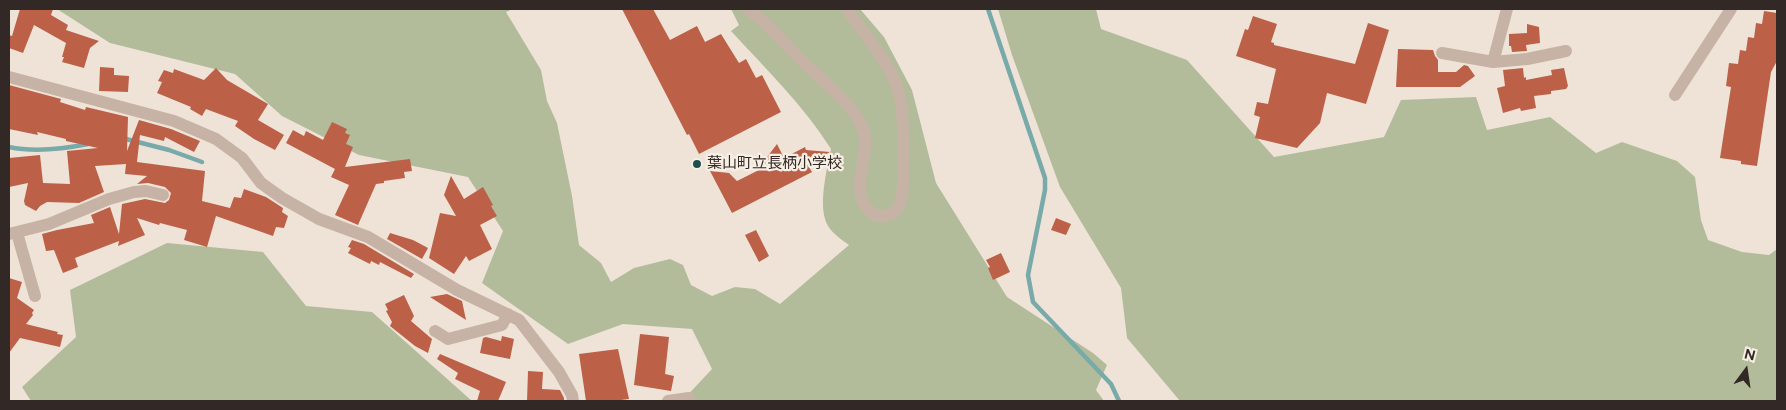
<!DOCTYPE html>
<html>
<head>
<meta charset="utf-8">
<style>
	body { margin:0 }
	#map { position:relative; width:1786px; height:410px; overflow:hidden; background:#efe3d8; font-family:Figtree,sans-serif }
	canvas { display:block }
	.frame { position:absolute; inset:0; border:10px solid #322926; pointer-events:none }
	.north { position:absolute; left:1721px; top:345px; width:50px; height:50px; -webkit-text-stroke:4px #f7eee4; paint-order:stroke; rotate:14deg; font-size:14px; font-weight:700; line-height:20px; text-align:center; color:#322926 }
	.north::after { content:''; display:block; margin:auto; width:18px; height:22px; background:#322926; clip-path:polygon(50% 0,100% 100%,50% 72%,0 100%) }
</style>
</head>
<body>
<div id="map">
<canvas width="1786" height="410"></canvas>
<div class="frame"></div>
<div class="north">N</div>
</div>
<script>
const ctx = document.querySelector('canvas').getContext('2d');
ctx.lineJoin = 'round';
function paint(path, color) {
  ctx.fillStyle = color;
  ctx.fill(path, 'evenodd');
}
function trace(path, color, width, dash) {
  ctx.strokeStyle = color;
  ctx.lineWidth = width;
  ctx.lineCap = dash ? 'butt' : 'round';
  ctx.setLineDash(dash || []);
  ctx.stroke(path);
}
function drawText(font, color, halo, rows, align = 'center') {
  ctx.font = font + ' Figtree,"Noto Sans JP",sans-serif';
  ctx.lineWidth = 4.5;
  ctx.setLineDash([]);
  ctx.textBaseline = 'middle';
  ctx.strokeStyle = halo;
  ctx.fillStyle = color;
  for (const [text, x, y, turn = 0] of rows) {
    ctx.save();
    ctx.translate(x, y);
    ctx.rotate((+turn || 0) * Math.PI / 180);
    ctx.textAlign = isNaN(turn) ? turn : align;
    if (halo) ctx.strokeText(text, 0, 0);
    ctx.fillText(text, 0, 0);
    ctx.restore();
  }
}
const green = new Path2D(`
	M57,9H513L506,12L541,70L547,101L557,123L572,196L579,245L601,263L611,282L634,268L670,259L683,265L691,285L712,296L735,287L755,289L780,304L849,245C842,240 832,233 828,226C817,207 827,170 831,149C803,105 766,69 731,31L739,25L731,9H860L884,37L912,90L936,183L1007,297L1093,353L1107,365L1096,390L1104,401H682L712,369L692,329L623,324L568,344L482,283L503,231L468,177L359,155L282,116L235,74L110,43Z
	M998,9H1096L1101,29L1187,60L1274,157L1384,137L1401,100L1476,97L1487,130L1550,117L1596,153L1622,142L1677,161L1695,177L1701,220L1708,240L1742,252L1769,255L1777,249V401H1180L1127,338L1121,288L1060,187L1012,55Z
	M167,243L263,252L306,306L372,312L472,401H31L22,387L76,337L70,290Z`);
const stream = new Path2D(`
	M988,9L1045,178V190L1028,275L1033,302L1111,384L1119,401
	M122,138L169,150L202,162
	M9,147C33,152 63,149 88,144`);
const building = new Path2D(`
	M20,9H53L51,15L68,25L66,30L99,41L90,48L84,68L62,62L64,57H62L66,43L34,25L23,53L9,48V35L12,36Z
	M622,9H653L670,40L697,26L705,42L721,34L739,63L746,59L756,78L762,75L781,112L699,154L689,134L687,135Z
	M1764,11L1777,13V61L1771,72L1757,166L1741,164V161L1720,158L1731,87L1726,86L1729,63L1738,64L1740,50L1746,51L1748,37L1754,38L1756,23L1762,24Z
	M1253,16L1277,24L1271,42L1274,43V45L1355,64L1368,23L1389,30L1366,104L1327,93L1320,123L1297,148L1255,138L1260,117L1254,115L1257,102L1268,104L1276,69L1236,56L1245,29L1248,30Z
	M1527,24L1539,27L1540,43L1526,45L1527,51L1512,52L1511,46H1509V34L1527,33Z
	M1398,49L1433,50L1435,56L1438,60V72H1456L1464,65L1468,66L1475,76L1460,87H1396Z
	M100,67L114,68V75L129,76L128,92L99,91Z
	M216,68L227,80L268,104L258,120L284,135L275,150L254,139L235,126L238,121L206,109L202,116L190,109L191,107L157,93L162,82L158,81L164,70L173,73L174,69L204,80Z
	M1523,68L1524,78L1526,77V80L1552,75L1551,70L1564,68L1568,86L1566,89L1551,91V94L1534,96L1536,108L1521,111L1520,108L1503,113L1497,88L1505,86L1503,70Z
	M9,85L61,99L60,102L85,110L86,107L128,117L127,151L139,120L171,129L200,141L194,152L165,137L164,141L140,135L137,162L205,171L202,201L230,208L234,197L241,198L244,189L266,197L283,208L282,212L288,216L284,228L276,227L273,236L216,216L207,247L184,240L187,230L160,223L159,225L137,218L145,235L118,246L119,241L75,258L78,267L63,273L54,250L46,251L42,234L57,230L94,223L91,215L110,207L119,234L122,204L145,199L165,203L169,200L171,193L165,187L148,183L137,184L147,176L125,174L126,164L95,166L104,192L79,203L47,202L40,206L36,211L25,205L24,201L28,183L9,187V158L40,155L43,183L70,184L67,151L98,148L66,141V139L37,132L38,135L9,129Z
	M332,122L347,129L345,133L350,135L346,144L353,147L345,167L410,159L412,171L404,172L405,178L384,181V183L376,184L358,225L335,215L349,185L331,177L335,169L286,143L293,130L304,136L306,131L323,140Z
	M777,144L784,158L805,147L806,150L830,152L807,164L812,172L732,213L710,171L729,173L737,181L767,166L764,161Z
	M451,176L464,199L483,187L493,205L491,206L497,216L480,225L492,249L469,261L466,256L454,274L429,258L440,213L456,216L444,195Z
	M1056,218L1071,224L1066,235L1051,230Z
	M756,230L769,256L759,262L745,235Z
	M390,233L413,240L428,248L422,259L387,239Z
	M352,240L364,244L414,274L411,278L380,262L379,265L371,261L370,264L348,253L351,248L348,247Z
	M1001,253L1010,272L993,280L988,268L990,267L986,260Z
	M9,278L22,282L17,298L34,310L32,313L33,315L26,324L58,332L57,334L63,335L60,347L20,338L9,353Z
	M447,294L462,301L466,320L430,297Z
	M404,295L414,316L411,321L432,339L428,353L415,346L390,326L392,322L386,311L388,310L385,304Z
	M640,334L669,337L665,374L674,376L671,391L634,385Z
	M502,336L514,339L510,359L480,353L483,338L486,337L501,341Z
	M618,349L629,399L613,401H586L579,354Z
	M440,354L506,382L498,401H477L480,391L455,379L458,373L437,359Z
	M528,371L543,372L542,389L560,390L564,398V401H527Z`);
const minor = new Path2D(`
	M748,9C768,23 783,42 800,59C817,76 854,105 862,127C864,131 865,137 865,141C866,163 850,195 870,211C873,214 878,217 883,216C901,215 902,198 903,185C903,156 906,110 896,84C885,56 863,33 847,9
	M1507,9L1493,62L1527,59L1566,51
	M1442,53L1493,62
	M9,77L174,121L216,139L242,158L261,183L282,198L319,219L368,237L457,290L519,320L559,372L572,395L573,401
	M1675,95L1731,9
	M17,233L35,296
	M9,234L49,224L109,199L134,192L146,191L163,195
	M435,331L448,339L502,325L508,314
	M668,401L689,398`);
const markers = [
	[697,164,5,"#1f4f50"]
];
const poiNames = [
	["葉山町立長柄小学校",707,164]
];
paint(green, '#b2bc9a');
trace(stream, '#79aaaa', 4.5);
paint(building, '#bd6048');
trace(minor, '#c6b3a5', 12);
for (const [x, y, r, color] of markers) {
  const dot = new Path2D();
  dot.arc(x, y, r, 0, 2 * Math.PI);
  ctx.fillStyle = color;
  ctx.fill(dot);
  trace(dot, '#f7eee4', 2);
}
drawText('15px', '#322926', '#f7eee4', poiNames, 'left');
</script>
</body>
</html>
